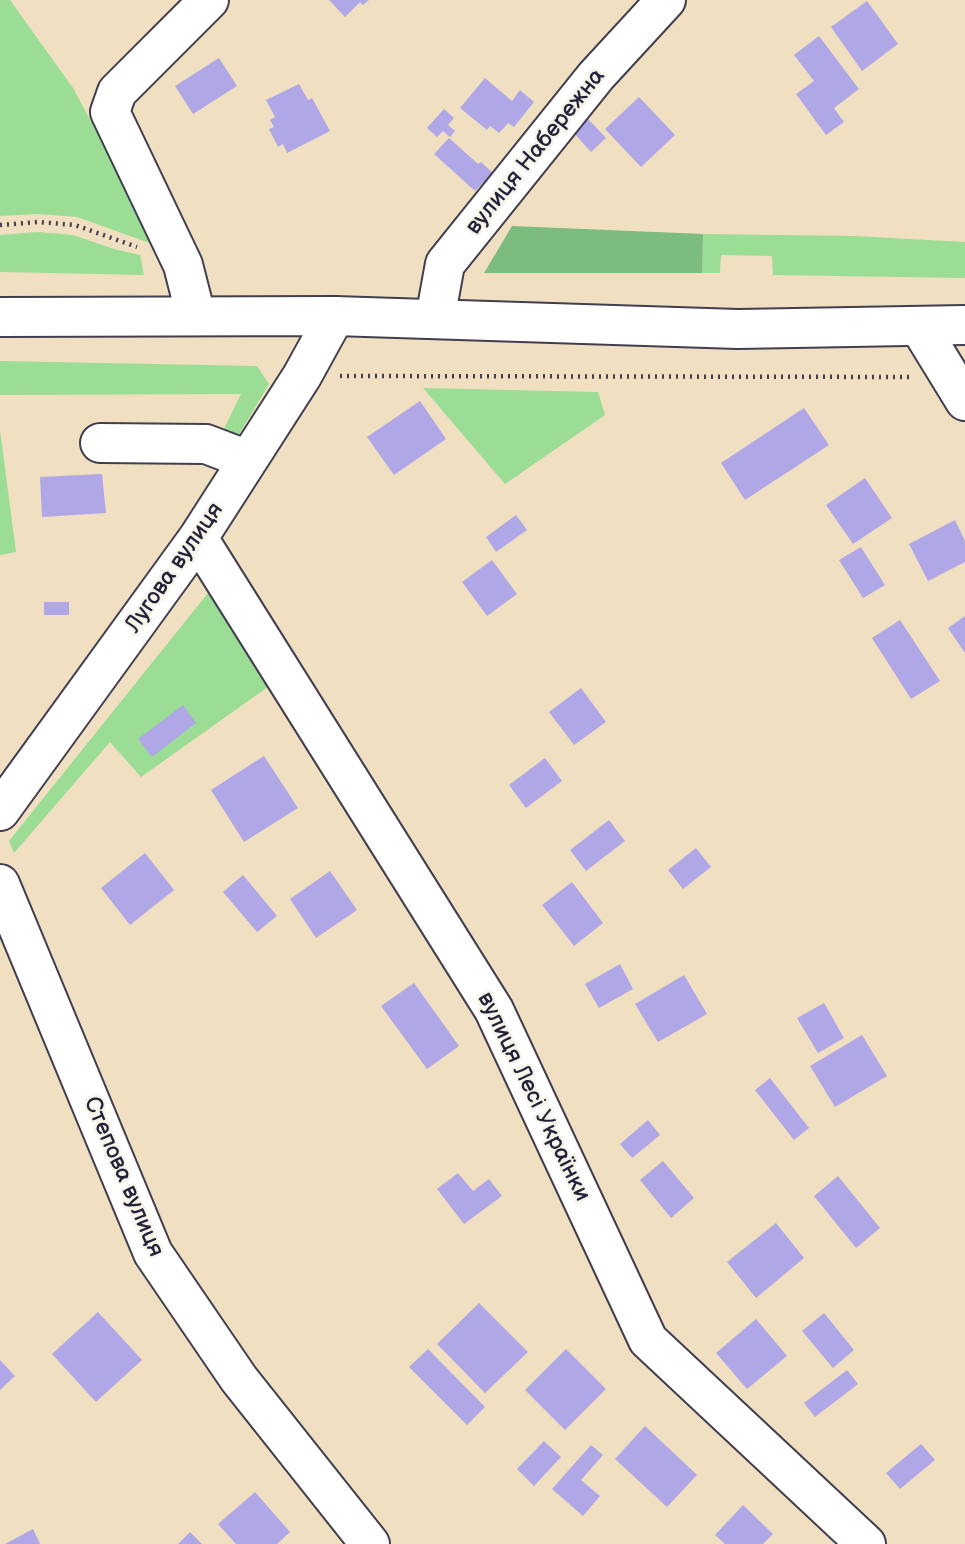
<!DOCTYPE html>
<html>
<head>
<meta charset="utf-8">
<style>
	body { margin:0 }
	canvas { display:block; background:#f0dfc1 }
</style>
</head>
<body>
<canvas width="965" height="1544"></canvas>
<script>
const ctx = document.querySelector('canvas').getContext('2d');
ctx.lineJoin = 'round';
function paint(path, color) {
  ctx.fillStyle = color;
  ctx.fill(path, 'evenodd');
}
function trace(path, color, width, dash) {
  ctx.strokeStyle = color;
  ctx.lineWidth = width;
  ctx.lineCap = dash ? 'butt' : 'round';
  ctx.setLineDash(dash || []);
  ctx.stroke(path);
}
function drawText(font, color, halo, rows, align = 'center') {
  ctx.font = font + ' "Balsamiq Sans",sans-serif';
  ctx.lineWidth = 5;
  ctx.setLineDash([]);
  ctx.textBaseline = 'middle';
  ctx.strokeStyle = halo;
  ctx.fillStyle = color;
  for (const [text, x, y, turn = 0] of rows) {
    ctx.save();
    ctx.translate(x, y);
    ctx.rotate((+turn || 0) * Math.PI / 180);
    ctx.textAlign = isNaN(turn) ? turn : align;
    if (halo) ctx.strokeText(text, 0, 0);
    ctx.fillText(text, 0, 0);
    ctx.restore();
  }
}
const green = new Path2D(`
	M0,0H10L73,88L158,246L77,217L38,214L0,216Z
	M38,232L73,235L114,249L140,255L144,275L0,272V235Z
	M703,234L854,236L965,242V278L773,275L772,256L721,255L720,273H702Z
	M0,361L257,366L269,384L231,448L218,441L241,394L0,395Z
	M423,388L598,392L605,415L505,484Z
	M0,430L16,552L0,555Z
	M212,588L272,684L141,777L110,742L14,853L9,841Z`);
const forest = new Path2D(`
	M512,226L703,234L702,273H484Z`);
const building = new Path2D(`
	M329,0H369L363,5L360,2L345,17Z
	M867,1L898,44L862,71L831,27Z
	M819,36L859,89L834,108L844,122L826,135L796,94L814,81L794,55Z
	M219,58L237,86L193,114L175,86Z
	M485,78L512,101L520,90L534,102L514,127L508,123L499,133L490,126L487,130L460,108Z
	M299,84L308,100L312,98L330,131L287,153L283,144L278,147L269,129L274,127L270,120L275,117L266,100Z
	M639,97L675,135L641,167L605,129Z
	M444,109L454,118L448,125L455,131L450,137L443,131L437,137L427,128Z
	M588,119L606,138L591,152L573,132Z
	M449,138L478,164L481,162L493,173L475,191L434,154Z
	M420,401L446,439L394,475L367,437Z
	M804,408L829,445L745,500L721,463Z
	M102,474L106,513L42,517L40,477Z
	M865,478L892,518L853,544L826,505Z
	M516,515L527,530L496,552L486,537Z
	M955,520L965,541V562L928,581L909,544Z
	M861,547L885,585L863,598L839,560Z
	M492,560L517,594L487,616L462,582Z
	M44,602H69V615H44Z
	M965,616V653L948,628Z
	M900,620L940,681L911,699L872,638Z
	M581,688L606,722L574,745L549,712Z
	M183,705L196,723L152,757L138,739Z
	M264,756L298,808L244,842L211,790Z
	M545,758L562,781L526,808L509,785Z
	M609,820L625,841L586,871L570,850Z
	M696,848L711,867L683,889L668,870Z
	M145,853L174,890L130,925L101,888Z
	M330,871L357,910L316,938L290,899Z
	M243,875L277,916L257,932L223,892Z
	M572,882L603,923L574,946L542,905Z
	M620,964L633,989L599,1008L585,984Z
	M684,975L707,1014L658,1042L635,1004Z
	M414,983L459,1046L427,1069L381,1006Z
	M824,1003L844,1038L818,1053L797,1018Z
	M862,1035L887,1076L835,1107L810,1066Z
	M770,1078L809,1128L794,1140L755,1090Z
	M648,1120L660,1135L632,1158L620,1144Z
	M663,1161L694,1198L671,1218L640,1180Z
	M458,1173L473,1191L489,1179L502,1196L464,1224L437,1189Z
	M838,1176L880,1228L856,1248L814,1196Z
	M776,1223L804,1258L756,1298L727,1262Z
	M479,1303L528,1352L485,1393L437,1344Z
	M98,1312L142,1360L96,1402L52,1354Z
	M824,1313L854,1350L833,1368L802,1331Z
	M756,1319L787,1356L747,1389L716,1353Z
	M428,1349L485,1407L467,1425L409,1367Z
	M566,1349L606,1389L565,1430L525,1390Z
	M0,1360L15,1376L0,1390Z
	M847,1370L858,1384L815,1417L804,1403Z
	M645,1426L697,1475L667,1507L615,1459Z
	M544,1441L561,1457L534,1486L517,1469Z
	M921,1444L935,1460L900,1489L886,1473Z
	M591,1445L603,1455L581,1480L600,1496L583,1516L552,1489Z
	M255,1492L290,1532L277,1544H236L218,1524Z
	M743,1505L773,1534L763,1544H725L715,1535Z
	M33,1529L40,1544H5Z
	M190,1532L202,1544H178Z`);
const path = new Path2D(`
	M0,225L38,222L75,225L137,247
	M340,376L913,377`);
const minor = new Path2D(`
	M196,316L183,265L110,112L117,92L209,0
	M435,319L445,264L596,76L666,0
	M919,326L965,401
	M100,443L206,444L248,460
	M198,538L494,1010L648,1340L866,1544
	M0,811L198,538L302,376L335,316
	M0,884L153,1253L239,1379L370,1544`);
const major = new Path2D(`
	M0,317L335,316L738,329L965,325`);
const streetNames = [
	["вулиця Набережна",536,152,-51],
	["Лугова вулиця",175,568,-55],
	["вулиця Лесі Українки",533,1097,64],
	["Степова вулиця",123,1177,67]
];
paint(green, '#9bdd94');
paint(forest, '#7cbc7e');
paint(building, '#b0a7e7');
trace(minor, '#413e4f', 42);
trace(major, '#413e4f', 42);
trace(path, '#413e4f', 4.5, [2, 5]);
trace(minor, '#fff', 38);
trace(major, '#fff', 38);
drawText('23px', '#22223b', '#f7f3e8', streetNames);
</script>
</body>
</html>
